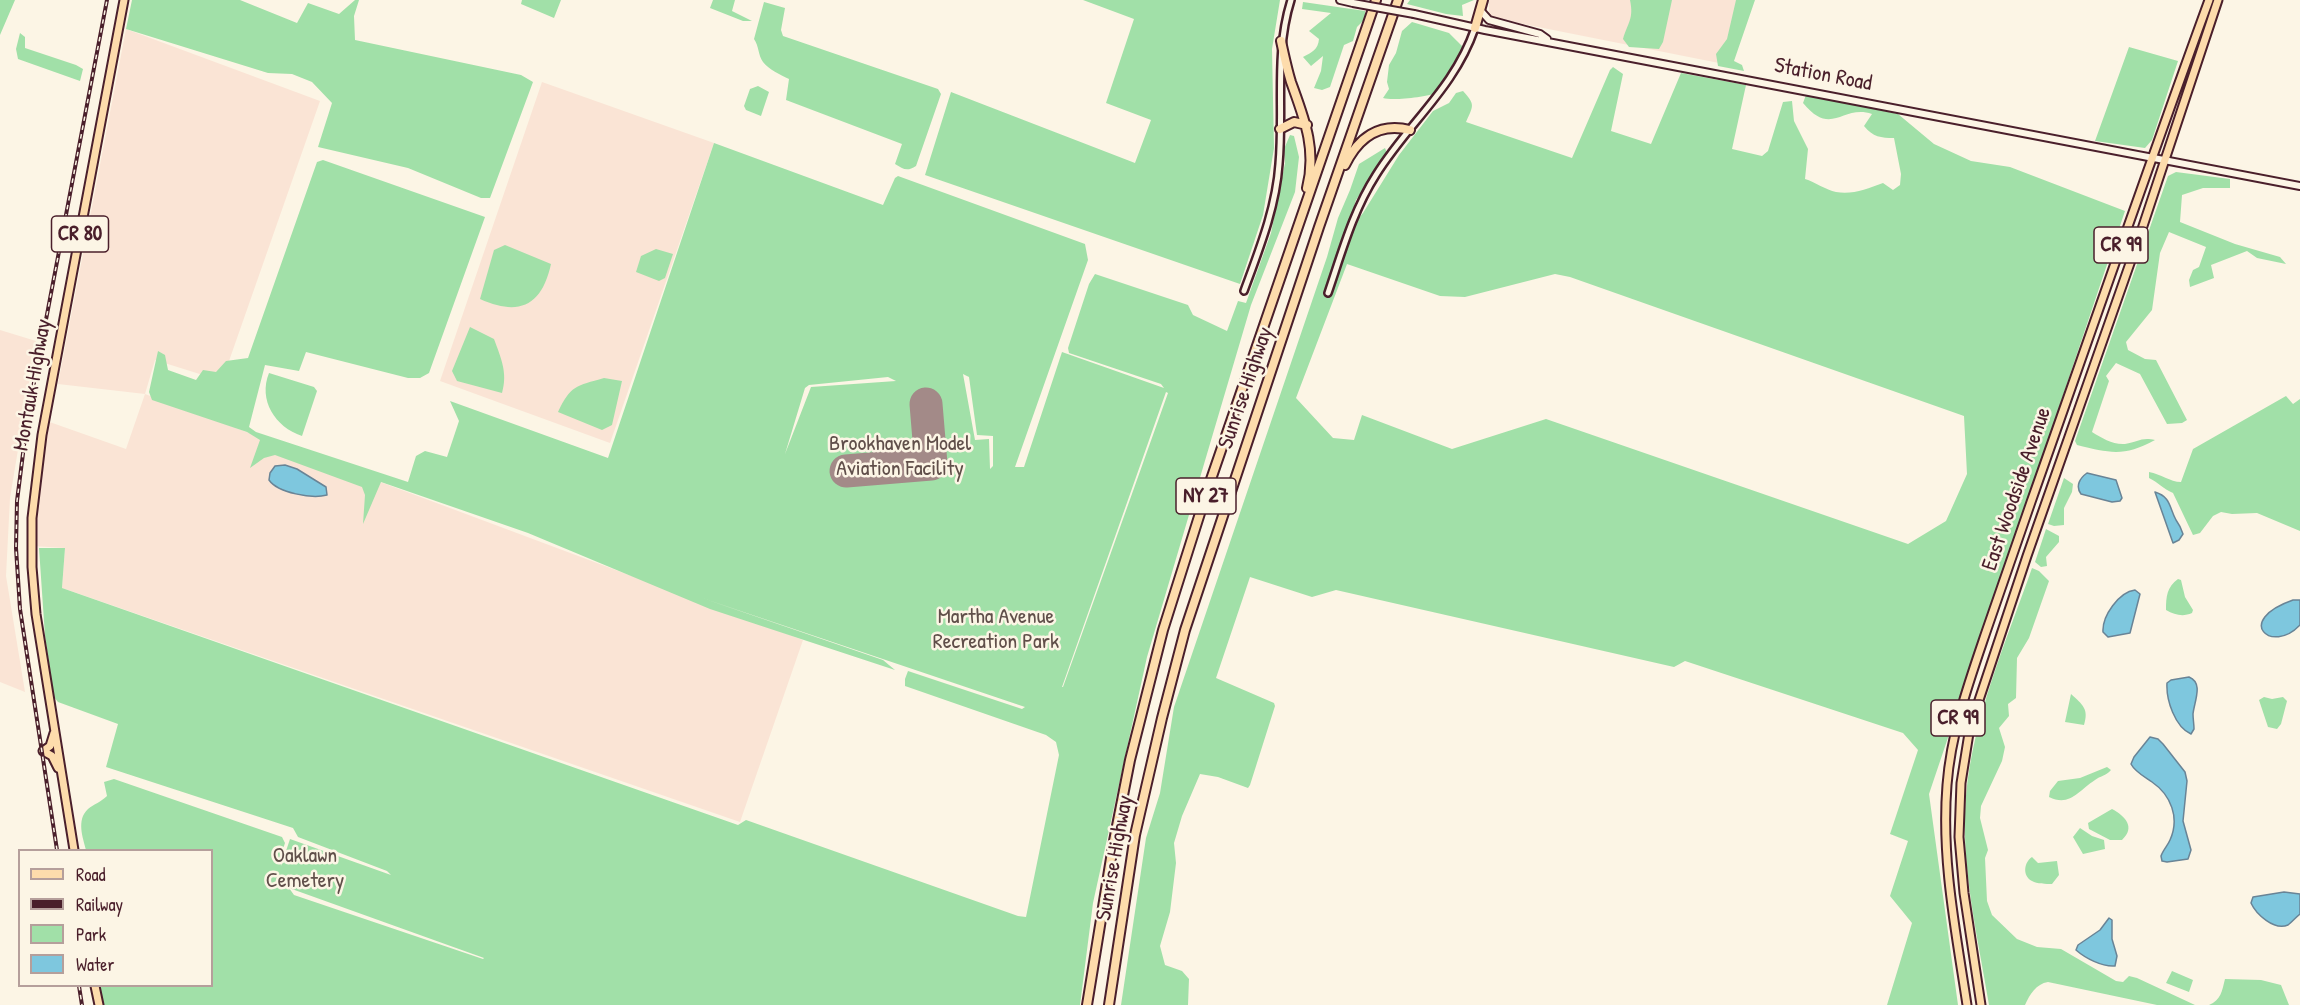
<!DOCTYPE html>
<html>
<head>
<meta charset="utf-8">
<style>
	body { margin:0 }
	#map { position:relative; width:2300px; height:1005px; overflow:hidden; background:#fcf5e5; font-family:"Patrick Hand",sans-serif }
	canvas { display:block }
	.legend { position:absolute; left:18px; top:849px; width:195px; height:138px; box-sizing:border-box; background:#fcf5e5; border:2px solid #b59f9b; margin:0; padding:8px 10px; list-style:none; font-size:18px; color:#4a1f2b }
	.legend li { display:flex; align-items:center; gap:12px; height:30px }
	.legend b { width:30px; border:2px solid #b59f9b }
</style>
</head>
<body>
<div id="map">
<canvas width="2300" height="1005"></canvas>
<ul class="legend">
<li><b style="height:8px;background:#fddcac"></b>Road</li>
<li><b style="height:8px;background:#4a1f2b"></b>Railway</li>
<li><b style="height:16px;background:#a1e0a8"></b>Park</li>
<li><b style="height:16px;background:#7ec7de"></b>Water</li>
</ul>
</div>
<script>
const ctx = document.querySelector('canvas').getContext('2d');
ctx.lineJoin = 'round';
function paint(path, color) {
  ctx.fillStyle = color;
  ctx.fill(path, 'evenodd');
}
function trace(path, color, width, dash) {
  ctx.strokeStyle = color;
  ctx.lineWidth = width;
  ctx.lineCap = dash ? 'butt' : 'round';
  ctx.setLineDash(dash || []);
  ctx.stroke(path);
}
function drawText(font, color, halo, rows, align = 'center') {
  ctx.font = font + ' "Patrick Hand",sans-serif';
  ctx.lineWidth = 5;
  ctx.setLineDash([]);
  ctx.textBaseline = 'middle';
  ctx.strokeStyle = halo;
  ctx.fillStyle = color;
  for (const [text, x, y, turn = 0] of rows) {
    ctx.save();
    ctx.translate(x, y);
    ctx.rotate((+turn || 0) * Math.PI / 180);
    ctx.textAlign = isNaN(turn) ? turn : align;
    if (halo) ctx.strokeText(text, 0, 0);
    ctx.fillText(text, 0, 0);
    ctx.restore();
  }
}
const built = new Path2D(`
	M1489,0H1752L1729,65L1498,19L1489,15Z
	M126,29L320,101L222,381L155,360L145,394L803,640L740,822L62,588L65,548L32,546L44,420L126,449L145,394L58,384Z
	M542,82L714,143L610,443L440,381Z
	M0,330L36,341L10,498L6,576L25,692L0,682Z`);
const green = new Path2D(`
	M0,0H15L0,35Z
	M132,0H240L297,23L308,3L339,14L355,0H359L354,16L355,40L521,75L533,82L490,198H481L408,168L318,147L332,103L312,82L292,74L268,73L126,29Z
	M522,0H561L554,18L521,4Z
	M713,0H735L732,11L752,21H743L710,8Z
	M1083,0H1280L1272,49L1274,148L1263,215L1240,284L925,175L951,92L1135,163L1151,120L1106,103L1134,19Z
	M1410,0H1474L1462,5L1463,16L1446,14L1407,4Z
	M1630,0H1672L1663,42L1659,49L1629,47L1623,39C1628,22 1634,19 1630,0Z
	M1736,0H1755L1734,61L1742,65L1744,71L1718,66L1716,54L1727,39Z
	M764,2L785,8L781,30L783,36L938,89L941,94L916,166C907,172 903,169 895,164L902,144L786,100L789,79C781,75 768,69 763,62C758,55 759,46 754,39Z
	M1303,2L1365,11V19L1357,27L1353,41L1344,45L1330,87L1322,90L1314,88L1321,71L1323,56L1311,66L1303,57C1312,52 1318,50 1319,39L1309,31L1331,13L1302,9Z
	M1412,22L1449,33L1463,47L1436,93C1426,97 1393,101 1383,98L1389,89L1387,82L1389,65L1396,53L1402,31Z
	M20,33L25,37V48L76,65L83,69L80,81L18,59L16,49Z
	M2129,47L2178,61L2152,140L2145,148L2095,141Z
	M1613,67L1623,74L1611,131L1651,144L1681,73L1746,85L1732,149L1762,156L1768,151L1783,102L1792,101L1794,121L1808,149L1805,179C1815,182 1826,190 1836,192C1852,195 1867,189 1883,183L1893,190L1900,185L1901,174L1894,138C1881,138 1873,137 1864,126L1872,114C1842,104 1832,138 1803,103L1806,95L1898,114L1934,144L1971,161L2010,167L2125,211L1929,794L1958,1005H1887L1912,923L1890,896L1908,841L1890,834L1918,750L1903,733L1685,661L1674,667L1336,590L1312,597L1250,577L1216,678L1274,703L1275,706L1250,785L1248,788L1218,777L1200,774L1182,816L1174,843L1176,863L1170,912L1160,946L1165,965L1182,971L1189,979L1188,1005H1121L1146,838L1160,793L1174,707L1327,257L1338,218L1350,190L1359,164L1385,148L1387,153L1356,200L1346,234L1363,213L1399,155L1433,111L1449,103L1456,93L1463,91C1476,105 1473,106 1466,122L1572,158L1610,70ZM1347,264L1440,296L1465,297L1555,274L1570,277L1964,416L1967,474L1946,521L1908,544L1546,419L1452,449L1362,415L1354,440L1333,438L1296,398Z
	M758,86L769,92L761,116L746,110L744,106L750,89Z
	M1290,135L1294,136L1299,157L1295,192L1251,305L1147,657L1093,903L1080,1005H99L95,986H212V850H86C83,838 76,820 88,809C94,804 101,802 107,796L104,782L114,779L282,837L285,843L280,858L281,866L290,839L391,875L387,871L298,837L293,828L106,767L118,724L58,702L54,697L45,636L39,548H65L62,588L738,825L746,820L1018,916L1026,917L1059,755L1056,742L1046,735L905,686V679L908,671L1022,709L1025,707L702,598L883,660L895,670L710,609L528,533L381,482L363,524L365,495L362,487L275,455L264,458L250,468L260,440L247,432L152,400L149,392L158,351L165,355L168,370L196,380L203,370L216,372L226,361L248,358L317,162L323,160L485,217L429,373L420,378H408L306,352L299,371L265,365L249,427L256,432L408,482L416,456L425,451L447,457L459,421L450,401L608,458L714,143L883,205L895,178L898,176L1085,244L1088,260L1015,467H1024L1062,352L1164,388L1161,384L1069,353L1068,348L1089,284L1095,274L1188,305L1193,315L1227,331L1238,301L1246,303L1271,233L1285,163L1284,149ZM963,374L969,377L977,435L993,436V466L990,469L989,439L975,440ZM888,377L896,381L811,387L785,454L805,388L809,385ZM1166,392L1168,393L1063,687H1062ZM289,888L484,958L483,959L294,895Z
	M2176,172L2230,179V188H2203L2182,195L2180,222L2235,244L2280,257L2286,264L2257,258L2247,251L2211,265L2214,278L2190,287L2189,280L2193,270L2199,267L2206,247L2169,232L2160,253L2152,310L2126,342L2128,350L2145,359L2156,360L2187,420L2182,423L2167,424L2140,374L2116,363L2106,376L2109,381L2092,432C2102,438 2113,445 2125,444C2138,442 2141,437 2155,440C2124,457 2110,453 2077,445L2075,441L2168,176Z
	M505,245L551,264C542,305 520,317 480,299L494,250Z
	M656,249L673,254L665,278L659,281L636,272L641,256Z
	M470,327L494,339C501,358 508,373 502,393L457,381L452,371Z
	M269,373L314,387L317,391L302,436C275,427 258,400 269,373Z
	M604,378L622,381L612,425L602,430L558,412C571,385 576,386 604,378Z
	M2286,396L2293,404L2300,399V531L2257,513L2232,514L2221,512L2213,516L2200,533L2193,535L2173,493C2163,489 2158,482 2149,478V472C2161,474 2170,482 2181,482L2193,449Z
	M2064,478L2073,484L2072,492L2064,508V525L2054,526L2048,524Z
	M2046,529L2059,536V542L2046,557L2047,566L2041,567L2035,562Z
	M2032,568L2039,571L2049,581L2029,638L2017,658L2016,698L2008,704L2009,716L1999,728L2005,747L2002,761L1981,806L1980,818L1988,850L1985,858L1987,901L1992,915L2017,939L2037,947L2061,949L2116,981L2123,982L2129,976L2137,978L2195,1005H2157L2048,982C2036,984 2030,994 2025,1005H1989C1978,937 1960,865 1966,796C1973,717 2006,642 2032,568Z
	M2178,579L2181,580L2185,597L2193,610L2192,613C2183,617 2175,615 2166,610C2166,596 2167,587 2178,579Z
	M2071,694C2083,705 2089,709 2084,725L2065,722Z
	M2264,697L2272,699L2283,697L2287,701L2281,724L2277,729L2268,727L2259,700Z
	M2107,767L2111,770C2106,776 2100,776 2095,780C2078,791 2070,807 2049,797L2050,791L2058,781L2080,778Z
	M2112,809C2125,816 2136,827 2122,840H2110L2089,829L2088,823Z
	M2080,828L2092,836L2104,840L2105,849L2083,854L2073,837Z
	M2032,857L2038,863L2057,861L2059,875L2052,884C2046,884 2037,884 2032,881C2022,876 2024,862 2032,857Z
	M2172,971L2193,980L2189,992L2166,983Z
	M2225,979L2261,980L2281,985L2289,1005H2209C2221,1000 2222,991 2225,979Z`);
const water = new Path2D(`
	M285,465L297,469L326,487L327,495C312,499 278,493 269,480L270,473L275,466Z
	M2087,473L2116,480L2122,498L2120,501L2112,502L2081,494C2075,486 2080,478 2087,473Z
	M2155,492C2171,497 2169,507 2176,520C2179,524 2181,528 2183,534L2179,540L2173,543Z
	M2135,590L2140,594L2130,633L2108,637L2103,632C2102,616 2119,592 2135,590Z
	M2293,600H2300V625C2272,655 2233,621 2293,600Z
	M2189,677C2204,683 2194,702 2193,714C2193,719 2194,724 2194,729L2191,734C2175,727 2166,700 2167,683L2171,680Z
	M2150,737L2158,739L2163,744L2185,772L2187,781L2183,821L2191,850L2188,859L2167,862L2162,861L2161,856C2163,850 2168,845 2170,840C2180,818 2171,795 2152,782C2145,777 2135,772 2131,764L2134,757Z
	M2284,892L2300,894V914C2296,917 2292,922 2288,925C2274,931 2256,914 2251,903L2253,897Z
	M2109,918L2112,920V939L2117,956L2115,966C2102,967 2085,958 2076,950L2078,945L2100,930Z`);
const runway = new Path2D(`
	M846,471L931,464L926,404`);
const tertiary = new Path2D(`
	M1244,291C1259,250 1276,208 1279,164C1284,108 1274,54 1291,0
	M1328,293C1342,252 1353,211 1376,175C1409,122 1454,89 1475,28`);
const secondary = new Path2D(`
	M1340,0L1353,3
	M1480,10L1489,20L1540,34L1547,39
	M1414,14L1485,30L2300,186`);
const primary = new Path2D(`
	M54,733L50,746L43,751L52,756L58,768
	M74,850L36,614L32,567V518L42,435L124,0
	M95,986L99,1005
	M1967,1005C1956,932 1941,859 1947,785C1951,732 1969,682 1986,632C2001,589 2016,546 2031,502C2090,335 2148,167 2209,0
	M1981,1005L1964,893L1959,837L1961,783L1970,727L2027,556L2141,232L2218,0`);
const motorway = new Path2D(`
	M1475,28L1483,0
	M1281,41C1284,55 1287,69 1291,82C1304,118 1317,149 1307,188
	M1280,129L1294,122L1307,125
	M1345,165C1358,138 1379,122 1410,130
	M1087,1005L1113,846L1130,760L1163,630L1208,488L1376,0
	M1109,1005L1135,835L1162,718L1185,630L1319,227L1398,0`);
const rail = new Path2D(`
	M57,850L20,609L16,548L17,501L28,414L107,0
	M79,986L82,1005`);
const secondaryBridge = new Path2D(`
	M1353,3L1414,14`);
const shields = [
	[80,234,57],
	[2121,245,54],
	[1206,496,60],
	[1958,718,54]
];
const shieldNames = [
	["CR 80",80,234],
	["CR 99",2121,245],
	["NY 27",1206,496],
	["CR 99",1958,718]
];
const streetNames = [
	["Station Road",1823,75,11],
	["Montauk Highway",33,385,-80],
	["Sunrise Highway",1246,388,-71],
	["East Woodside Avenue",2017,489,-71],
	["Sunrise Highway",1115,858,-80]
];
const parkNames = [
	["Brookhaven Model",900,444],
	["Aviation Facility",900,469],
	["Martha Avenue",996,617],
	["Recreation Park",996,642],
	["Oaklawn",305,856],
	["Cemetery",305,881]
];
paint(built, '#fae4d5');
paint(green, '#a1e0a8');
paint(water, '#7ec7de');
trace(water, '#698496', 1.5);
trace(runway, '#a38a88', 33);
trace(tertiary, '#4a1f2b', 10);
trace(secondary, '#4a1f2b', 10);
trace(primary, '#4a1f2b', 11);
trace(motorway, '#4a1f2b', 12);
trace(tertiary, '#fcf5e5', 5);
trace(secondary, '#fcf5e5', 6);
trace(primary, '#fddcac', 7);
trace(motorway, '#fddcac', 8);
trace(rail, '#4a1f2b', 4);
trace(rail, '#fcf5e5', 1.5, [4.5]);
trace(secondaryBridge, '#4a1f2b', 10, []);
trace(secondaryBridge, '#fcf5e5', 6);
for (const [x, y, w] of shields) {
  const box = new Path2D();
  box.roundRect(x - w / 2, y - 18, w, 36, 4.5);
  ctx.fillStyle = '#fcf5e5';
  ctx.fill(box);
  trace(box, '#4a1f2b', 1.5);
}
drawText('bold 21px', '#4a1f2b', null, shieldNames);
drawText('22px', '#4a1f2b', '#fcf5e5', streetNames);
drawText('22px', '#604f4a', '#fcf5e5', parkNames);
</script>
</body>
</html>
